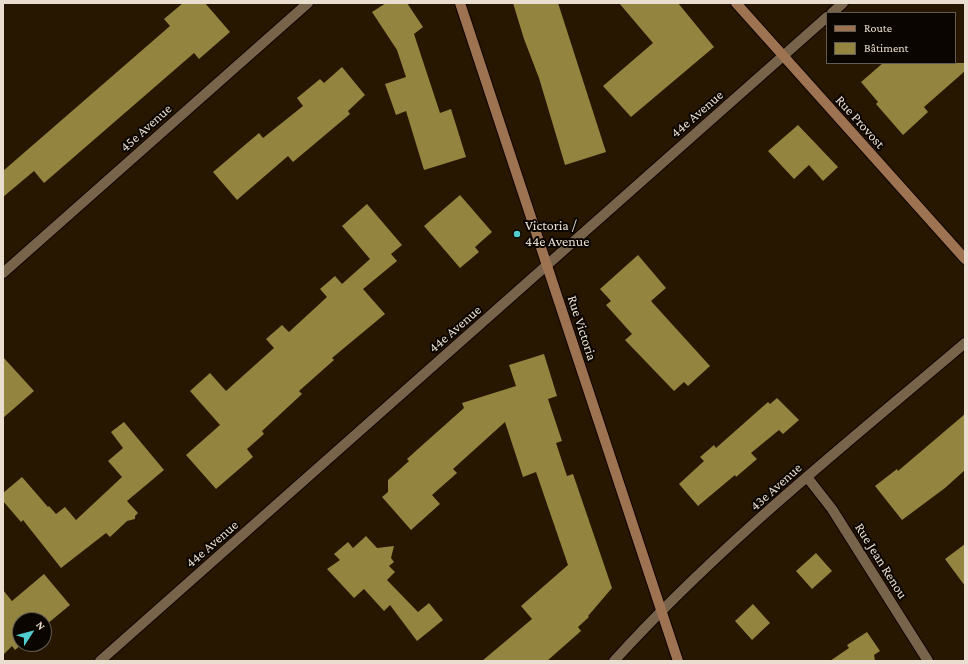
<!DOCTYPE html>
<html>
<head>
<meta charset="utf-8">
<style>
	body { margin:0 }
	#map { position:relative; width:968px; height:664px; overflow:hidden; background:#281700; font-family:"Crimson Pro",serif }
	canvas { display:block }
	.frame { position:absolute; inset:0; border:4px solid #e9decf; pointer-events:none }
	.legend { position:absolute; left:826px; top:12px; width:130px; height:52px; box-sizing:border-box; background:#0b0500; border:1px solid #645c53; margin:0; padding:5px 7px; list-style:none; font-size:12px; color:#e9decf }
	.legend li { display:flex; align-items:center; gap:8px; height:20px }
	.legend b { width:20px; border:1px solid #645c53 }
	.north { position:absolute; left:12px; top:612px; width:40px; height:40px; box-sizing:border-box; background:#0b0500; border:1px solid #645c53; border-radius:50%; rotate:54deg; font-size:11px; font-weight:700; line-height:16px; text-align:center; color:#e9decf }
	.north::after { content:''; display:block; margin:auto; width:14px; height:18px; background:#52cdcf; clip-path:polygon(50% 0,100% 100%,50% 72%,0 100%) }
</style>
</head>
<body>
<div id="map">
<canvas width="968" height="664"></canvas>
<div class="frame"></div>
<ul class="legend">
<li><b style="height:5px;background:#9d7352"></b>Route</li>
<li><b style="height:11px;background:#938440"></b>Bâtiment</li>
</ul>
<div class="north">N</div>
</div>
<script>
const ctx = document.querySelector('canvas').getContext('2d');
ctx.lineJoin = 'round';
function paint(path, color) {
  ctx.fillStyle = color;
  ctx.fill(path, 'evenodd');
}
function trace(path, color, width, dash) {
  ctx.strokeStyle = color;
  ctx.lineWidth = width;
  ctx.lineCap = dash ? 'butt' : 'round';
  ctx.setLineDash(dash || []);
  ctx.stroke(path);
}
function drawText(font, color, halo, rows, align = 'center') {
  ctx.font = font + ' "Crimson Pro",serif';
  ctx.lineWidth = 4;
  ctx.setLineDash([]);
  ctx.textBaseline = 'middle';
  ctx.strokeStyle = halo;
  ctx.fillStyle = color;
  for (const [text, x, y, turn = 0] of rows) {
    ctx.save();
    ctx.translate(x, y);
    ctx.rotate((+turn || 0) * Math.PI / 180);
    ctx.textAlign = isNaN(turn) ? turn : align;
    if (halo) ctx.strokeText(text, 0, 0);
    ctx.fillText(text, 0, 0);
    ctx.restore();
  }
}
const building = new Path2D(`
	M183,3H205L230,32L199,59L194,53L44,183L34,171L3,197V171L170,26L164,19Z
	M386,3H407L423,27L414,34L440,113L451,109L466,157L424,170L406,111L396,115L385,84L406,77L397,50L372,12Z
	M513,3H558L606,152L565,165L539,78L524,39Z
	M619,3H678L714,47L631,117L603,86L653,43Z
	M883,63H965V71L924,107L928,112L903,135L876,104L878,102L861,82Z
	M342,67L365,95L348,111L350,114L293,162L288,156L237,200L213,172L259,133L263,138L303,106L297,98L320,79L324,83Z
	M798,125L838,167L823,181L809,165L794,179L768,151Z
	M460,195L492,232L475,247L479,252L460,268L424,226Z
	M367,204L402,245L391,254L397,261L363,289L385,314L332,358L334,360L299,391L302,394L262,431L264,434L247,449L253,457L216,489L186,455L220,425L190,391L210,373L226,391L274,348L266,339L282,325L289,332L327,297L320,289L335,276L342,284L370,259L342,226Z
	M638,255L666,288L651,301L710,366L688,386L684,382L674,391L625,340L632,334L606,305L611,301L600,289Z
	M544,354L557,396L548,399L562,441L556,443L567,476L573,474L612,588L588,616L589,617L578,627L581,631L547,661H482L532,619L521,606L568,565L536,472L523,477L505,422L453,469L457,473L432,495L440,504L411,530L382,497L388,492V480L409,461L407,459L418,449L464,408L462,403L516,386L509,365Z
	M3,357L34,391L3,418Z
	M777,398L799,420L783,434L779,430L751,453L757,459L736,477L735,475L698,506L679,484L704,461L700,457L714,445L716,448L768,402L770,404Z
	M965,414V470L945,488L902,520L875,486L897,469L898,471Z
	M124,422L164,470L127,501L138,513L135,516V519L127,521L110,537L106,533L61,568L23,520L21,522L3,501V493L22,477L48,507L49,506L56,514L65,507L76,520L122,477L108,461L123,448L111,432Z
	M366,536L377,548L394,546L391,558L394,562L389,566L395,572L387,580L418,612L429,603L443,620L417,641L390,605L384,611L364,589L354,598L327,569L340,560L334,554L348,542L353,548Z
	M965,544V586L945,559Z
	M816,553L832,571L812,589L796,571Z
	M44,574L70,605L47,624L46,622L44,624V620H20V644H22L15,650L12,646L3,655V590L12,601Z
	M753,604L770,623L752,640L735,621Z
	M867,632L880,651L874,655L875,661H830L849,648L847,645Z`);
const street = new Path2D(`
	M832,13L843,3
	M3,273L308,3
	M807,477L832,509L928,661
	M100,661L827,17
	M614,661C720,544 845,445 965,343`);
const secondary = new Path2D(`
	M460,3L678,661
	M736,3L965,259`);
const markers = [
	[517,234,4,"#52cdcf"]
];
const streetNames = [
	["44e Avenue",697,114,-41],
	["Rue Provost",860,122,48],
	["45e Avenue",146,128,-42],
	["Rue Victoria",582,328,72],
	["44e Avenue",455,329,-41],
	["43e Avenue",776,487,-42],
	["44e Avenue",212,544,-41],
	["Rue Jean Renou",881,561,58]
];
const poiNames = [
	["Victoria /",525,226],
	["44e Avenue",525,242]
];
paint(building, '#938440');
trace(street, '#100300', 12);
trace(secondary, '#100300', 12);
trace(street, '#78644a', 10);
trace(secondary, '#9d7352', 10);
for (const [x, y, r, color] of markers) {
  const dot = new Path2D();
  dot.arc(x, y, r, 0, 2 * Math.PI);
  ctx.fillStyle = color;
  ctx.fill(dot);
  trace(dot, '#0b0500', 1.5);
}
drawText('14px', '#e9decf', '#0b0500', streetNames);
drawText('14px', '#e9decf', '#0b0500', poiNames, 'left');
</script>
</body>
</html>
